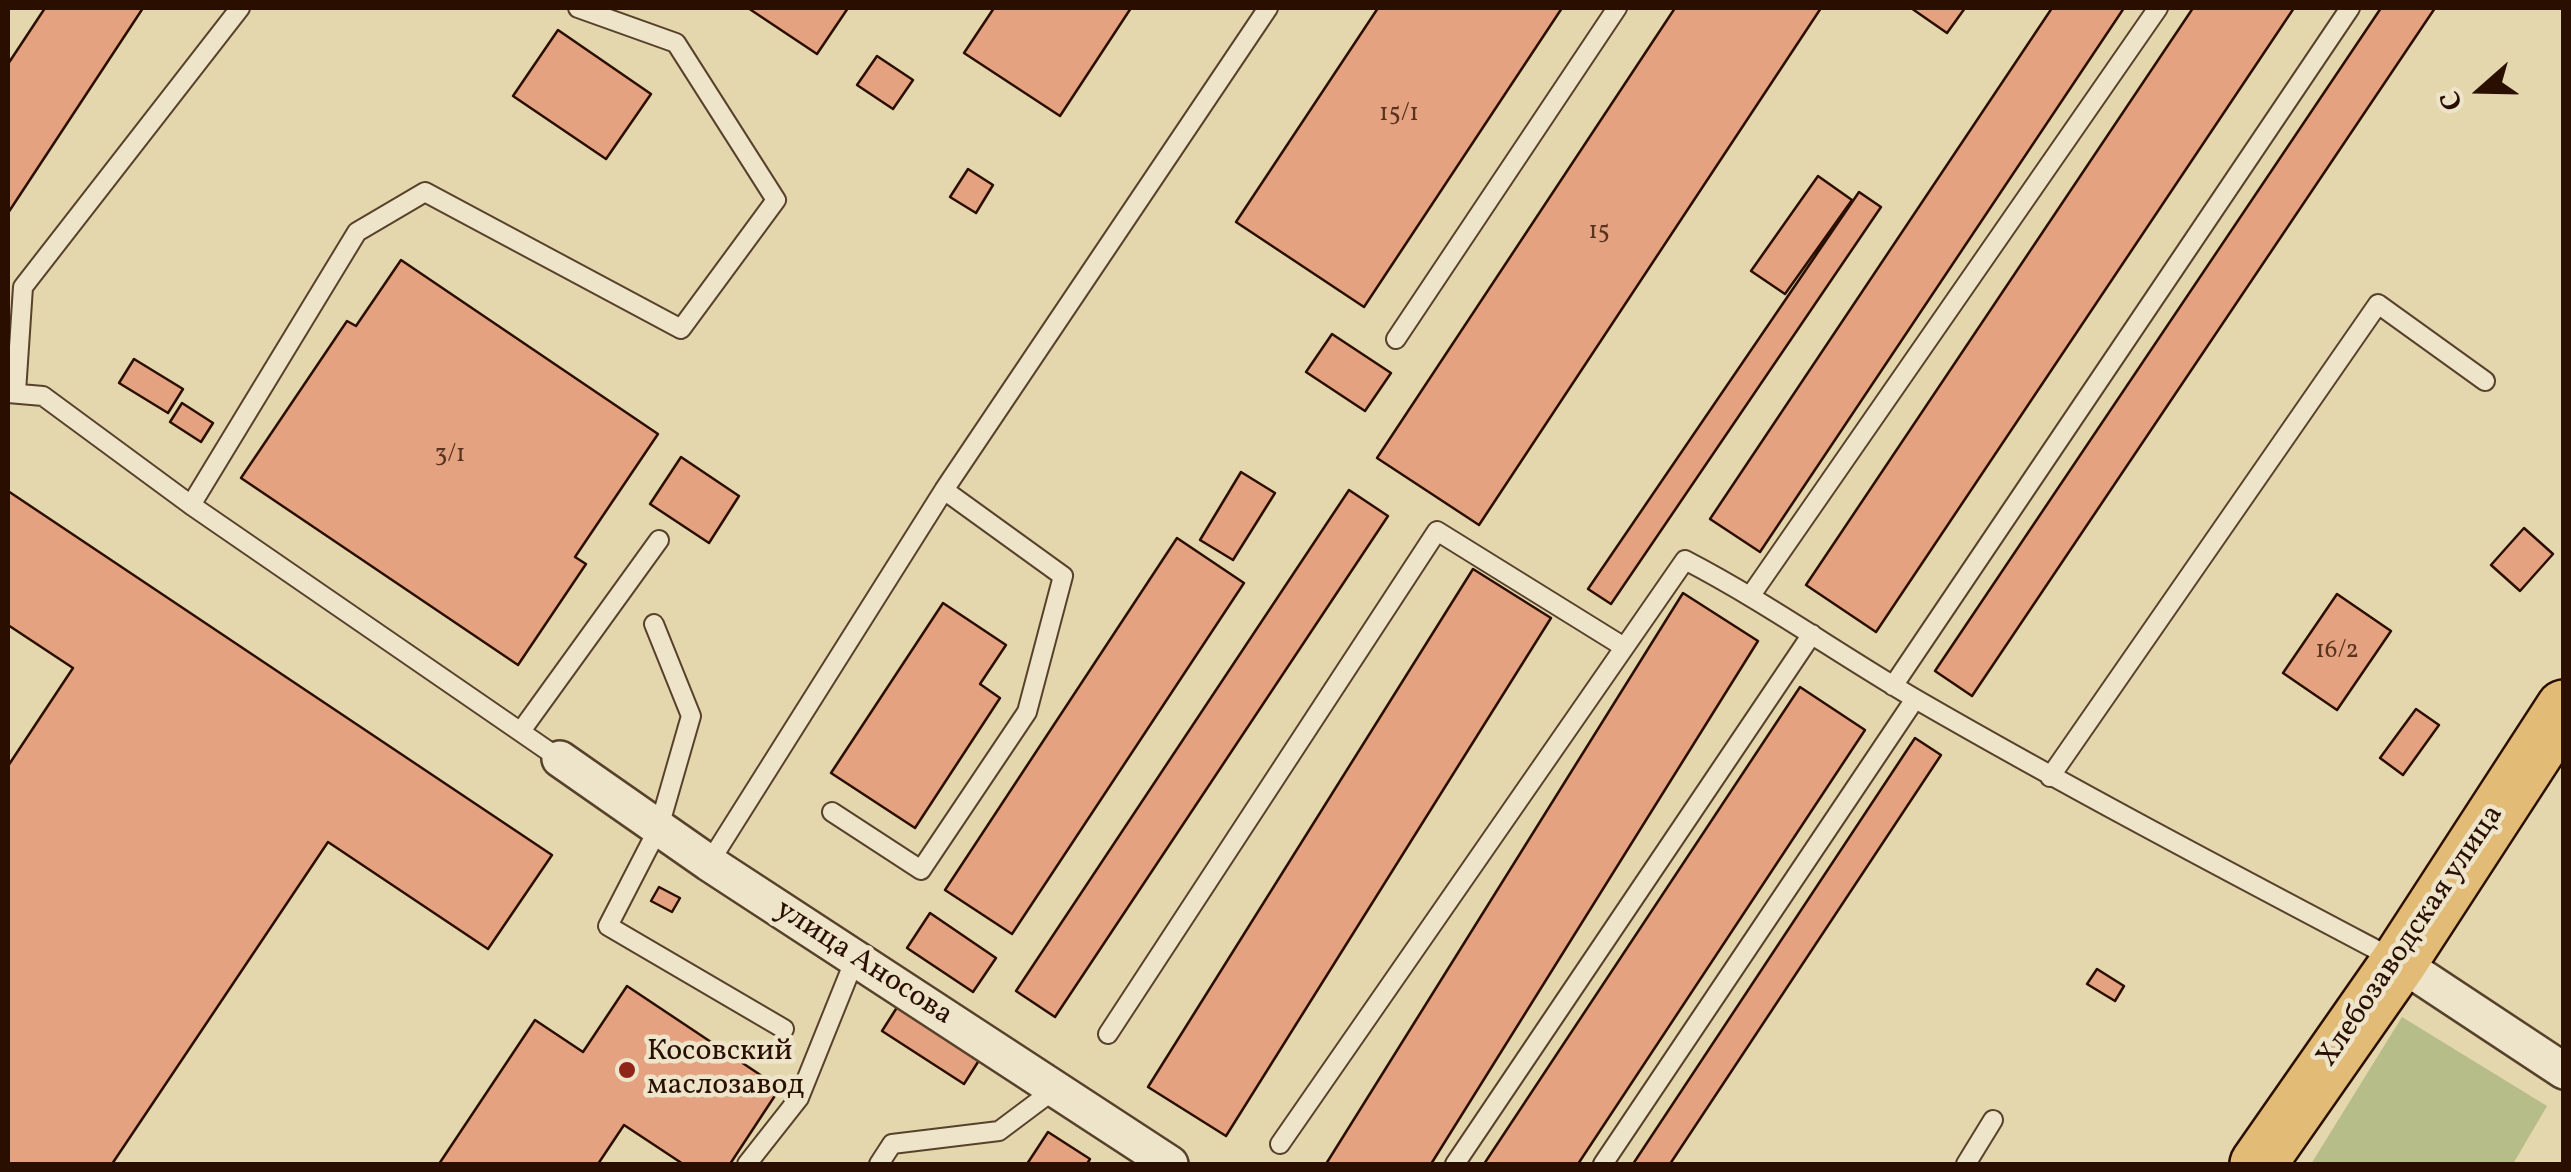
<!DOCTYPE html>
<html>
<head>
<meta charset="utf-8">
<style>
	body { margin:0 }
	#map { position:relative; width:2571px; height:1172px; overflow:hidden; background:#e4d6ad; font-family:Vollkorn,serif }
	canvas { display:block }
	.frame { position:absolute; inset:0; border:10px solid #2a0f00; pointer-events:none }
	.north { position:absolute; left:2431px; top:40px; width:100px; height:100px; -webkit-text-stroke:8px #ede4ca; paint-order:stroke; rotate:250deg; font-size:28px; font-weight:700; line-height:40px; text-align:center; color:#2a0f00 }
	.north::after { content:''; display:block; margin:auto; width:35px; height:45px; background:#2a0f00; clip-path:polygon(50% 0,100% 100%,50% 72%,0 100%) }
</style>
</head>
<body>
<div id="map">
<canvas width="2571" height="1172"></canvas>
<div class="frame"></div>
<div class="north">С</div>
</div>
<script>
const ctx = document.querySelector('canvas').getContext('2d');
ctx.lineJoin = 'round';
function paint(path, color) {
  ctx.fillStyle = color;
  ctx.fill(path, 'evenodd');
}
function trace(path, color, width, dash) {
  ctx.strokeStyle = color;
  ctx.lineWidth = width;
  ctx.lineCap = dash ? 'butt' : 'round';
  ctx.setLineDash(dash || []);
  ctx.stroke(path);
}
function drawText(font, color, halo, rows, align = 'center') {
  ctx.font = font + ' Vollkorn,serif';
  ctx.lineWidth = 9;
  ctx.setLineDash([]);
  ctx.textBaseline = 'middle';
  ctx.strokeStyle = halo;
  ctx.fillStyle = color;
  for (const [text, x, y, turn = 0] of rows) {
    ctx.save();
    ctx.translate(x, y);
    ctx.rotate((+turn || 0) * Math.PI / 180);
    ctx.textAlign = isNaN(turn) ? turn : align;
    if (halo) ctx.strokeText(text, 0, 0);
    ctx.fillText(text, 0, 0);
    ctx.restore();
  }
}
const green = new Path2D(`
	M2402,1017L2547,1106L2513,1164H2311Z`);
const building = new Path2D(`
	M45,8H143L8,213V64Z
	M748,8H848L817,54Z
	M994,8H1131L1060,116L964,53Z
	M1378,8H1562L1364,307L1236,222Z
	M1675,8H1821L1479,525L1377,458Z
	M1911,8H1965L1947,33Z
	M2052,8H2124L1760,552L1710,519Z
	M2193,8H2294L1876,632L1806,585Z
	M2381,8H2435L1972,696L1935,671Z
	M558,30L651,94L606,159L513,96Z
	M877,56L913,80L893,109L857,85Z
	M968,169L993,185L976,213L950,197Z
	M1818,176L1852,200L1785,294L1751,271Z
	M1859,192L1881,207L1611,604L1588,589Z
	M401,260L658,434L575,557L586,564L518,665L241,478L347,321L356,326Z
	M1332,334L1391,373L1365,411L1306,372Z
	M134,359L183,389L168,413L119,383Z
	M182,403L213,423L201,442L170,422Z
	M681,457L739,496L709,543L650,504Z
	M1241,472L1275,493L1233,560L1200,540Z
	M1349,490L1388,516L1055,1017L1016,991Z
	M8,491L552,855L488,949L328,842L112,1164H8V766L73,668L8,625Z
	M2524,528L2553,554L2520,591L2491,565Z
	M1177,538L1244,583L1012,934L945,890Z
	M1473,569L1551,618L1226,1136L1148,1087Z
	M1683,593L1758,641L1431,1164H1326Z
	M2337,594L2391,631L2337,710L2283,673Z
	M943,603L1006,645L980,684L1000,698L915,828L831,773Z
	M1800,687L1865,730L1578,1164H1484Z
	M2416,709L2439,725L2403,775L2380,758Z
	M1915,738L1941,755L1670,1164H1633Z
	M659,887L680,898L672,912L651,901Z
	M930,913L996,958L973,992L907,948Z
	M2097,969L2124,986L2115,1001L2087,984Z
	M627,986L780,1088L730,1164H683L624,1125L598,1164H439L535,1020L583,1052Z
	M903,998L985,1051L964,1084L882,1031Z
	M1048,1132L1090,1159L1087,1164H1027Z`);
const service = new Path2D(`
	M1396,339L1617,8
	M16,392L23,287L240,8
	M8,393L43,396L191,505L560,759
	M944,490L1268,8
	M191,505L357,232L425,192L681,329L776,200L676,43L578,8
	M1751,595L2158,8
	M654,624L691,716L659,827L608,926L784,1029
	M1893,686L2350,8
	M521,731L659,540
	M2050,777L2378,304L2485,381
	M709,863L944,490L1063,576L1027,712L921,870L832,812
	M1108,1034L1437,531L1624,647
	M1280,1144L1685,560C1766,602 1840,655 1919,701C2075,791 2235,875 2394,959
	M747,1164L799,1098L855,959
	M879,1164L892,1144L999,1131L1055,1089
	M1455,1164L1812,634
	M1603,1164L1915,699
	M1966,1164L1993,1120`);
const minor = new Path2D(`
	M560,759L709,863L1170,1164
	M2399,962L2564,1071`);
const primary = new Path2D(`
	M2258,1164L2399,962L2564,708`);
const markers = [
	[627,1070,10,"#8f2418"]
];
const numberNames = [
	["15/1",1399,115],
	["15",1599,233],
	["3/1",450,456],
	["16/2",2337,652]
];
const streetNames = [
	["Хлебозаводская улица",2412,937,-56],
	["улица Аносова",863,964,33]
];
const poiNames = [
	["Косовский",647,1053],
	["маслозавод",647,1087]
];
paint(green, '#b7bd88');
paint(building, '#e4a281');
trace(building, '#2a0f00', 2.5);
trace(service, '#58412b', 22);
trace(minor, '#58412b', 40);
trace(primary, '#2a0f00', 60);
trace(service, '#ede4ca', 18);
trace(minor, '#ede4ca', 35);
trace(primary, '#e2bb76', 55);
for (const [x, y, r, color] of markers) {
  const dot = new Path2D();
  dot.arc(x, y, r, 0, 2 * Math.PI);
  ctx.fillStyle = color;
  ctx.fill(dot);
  trace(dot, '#ede4ca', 4);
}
drawText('25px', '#583420', null, numberNames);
drawText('30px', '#2a0f00', '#ede4ca', streetNames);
drawText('30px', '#2a0f00', '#ede4ca', poiNames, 'left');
</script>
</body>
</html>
